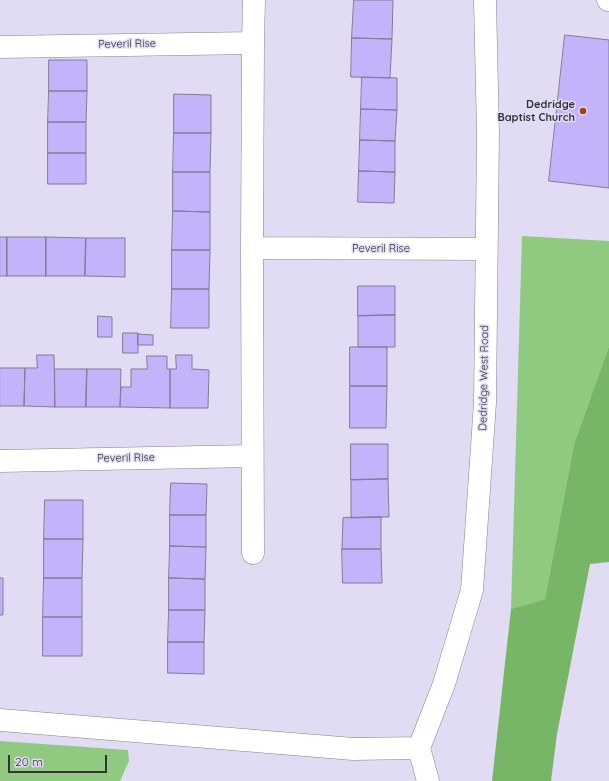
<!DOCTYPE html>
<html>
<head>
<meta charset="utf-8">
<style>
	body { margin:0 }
	#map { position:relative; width:609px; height:781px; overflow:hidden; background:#e1dcf4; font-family:Quicksand,sans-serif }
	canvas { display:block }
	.scale { position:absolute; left:8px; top:755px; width:99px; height:18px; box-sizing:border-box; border:2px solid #34323b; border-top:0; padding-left:5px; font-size:12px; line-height:14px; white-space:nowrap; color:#34323b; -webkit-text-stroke:3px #e1dcf4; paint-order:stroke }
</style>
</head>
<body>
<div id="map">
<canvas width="609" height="781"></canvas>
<div class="scale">20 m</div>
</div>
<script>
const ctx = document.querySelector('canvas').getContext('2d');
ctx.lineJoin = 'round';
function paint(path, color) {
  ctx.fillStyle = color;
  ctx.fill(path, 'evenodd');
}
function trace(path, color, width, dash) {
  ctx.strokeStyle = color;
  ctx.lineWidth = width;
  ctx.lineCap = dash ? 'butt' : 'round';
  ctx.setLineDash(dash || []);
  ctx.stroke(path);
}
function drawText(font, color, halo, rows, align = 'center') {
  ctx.font = font + ' Quicksand,sans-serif';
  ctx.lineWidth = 3;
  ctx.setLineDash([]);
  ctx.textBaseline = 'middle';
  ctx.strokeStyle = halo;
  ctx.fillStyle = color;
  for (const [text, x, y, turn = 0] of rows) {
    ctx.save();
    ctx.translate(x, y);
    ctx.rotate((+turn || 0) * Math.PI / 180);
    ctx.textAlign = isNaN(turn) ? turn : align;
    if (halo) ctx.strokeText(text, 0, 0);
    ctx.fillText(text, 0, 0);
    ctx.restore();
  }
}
const green = new Path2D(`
	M522,236L609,241V346L574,444L545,599L511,609Z
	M0,741L128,750L129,761L120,781H0Z`);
const forest = new Path2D(`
	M609,346V562L590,564L557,734L551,781H492L511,609L545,599L574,444Z`);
const building = new Path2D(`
	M354,0H393L392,39L352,38Z
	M565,35L609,40V188L549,181Z
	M352,38L392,39L390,78L351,77Z
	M49,60H87V91H49Z
	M362,77L397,78V110L361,109Z
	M49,91H87L86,122H48Z
	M174,94L211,95V133H174Z
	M361,109L397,110L395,141L360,140Z
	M48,122H86V153H48Z
	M174,133H211L210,172H173Z
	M360,140L395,141V172L359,171Z
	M48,153H86V184H48Z
	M359,171L395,172L394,203L358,202Z
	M173,172H210V212L173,211Z
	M173,211L210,212V250H172Z
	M0,237H7V276H0Z
	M7,237H46V276H7Z
	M46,237L86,238L85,276H46Z
	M86,238H125V277L85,276Z
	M172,250H210L209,289H172Z
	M358,286H395V315L358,316Z
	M172,289H209V328H171Z
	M395,315V347H358V316Z
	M98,316L112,317V337H98Z
	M123,333H138V353H123Z
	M138,334L153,335V345H138Z
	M350,347H387V386H350Z
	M37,355H54L55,407L24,406L25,368H37Z
	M176,355H192V369L209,370L208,408H170V369H176Z
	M147,356H167V369H170V408L120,407L121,387H131V369H147Z
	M0,368H25L24,406H0Z
	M55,369H87L86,407H55Z
	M87,369H121L120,407H86Z
	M350,386H387L386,428H350Z
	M351,444H388V479L351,480Z
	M388,479L389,517L351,518V480Z
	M171,483L207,484L206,515H170Z
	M45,500H83V539H44Z
	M170,515H206V547L170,546Z
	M381,517V549H342L343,518Z
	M44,539H83L82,578H44Z
	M170,546L206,547L205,579L169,578Z
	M342,549H381L382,583H343Z
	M0,578H3V615H0Z
	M44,578H82V617H43Z
	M169,578L205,579V610H169Z
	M169,610H205L204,642H168Z
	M43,617H82V656H43Z
	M168,642H204V674L168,673Z`);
const street = new Path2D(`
	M608,0H609
	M253,43L254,0
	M0,47L253,43L252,248
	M0,461L252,456
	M253,553L252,248L486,249`);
const secondary = new Path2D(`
	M0,720L353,749L419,748
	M419,748L444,684L472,590L485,403L488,134L485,0
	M419,748L428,781`);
const markers = [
	[583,111,4,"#a43f12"]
];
const streetNames = [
	["Peveril Rise",127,44,-1],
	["Peveril Rise",381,249],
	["Dedridge West Road",484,378,-89],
	["Peveril Rise",126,458,-1]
];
const poiNames = [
	["Dedridge",575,105],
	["Baptist Church",575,118]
];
paint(green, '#8fca80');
paint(forest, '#77b666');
paint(building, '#c4b2fb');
trace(building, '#827d93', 1);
trace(street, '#858096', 23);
trace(secondary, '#858096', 23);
trace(street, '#fff', 22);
trace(secondary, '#fff', 22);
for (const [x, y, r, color] of markers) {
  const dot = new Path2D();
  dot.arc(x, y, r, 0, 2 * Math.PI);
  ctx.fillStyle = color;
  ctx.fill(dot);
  trace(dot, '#e1dcf4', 1.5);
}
drawText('11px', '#34323b', '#e1dcf4', streetNames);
drawText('bold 11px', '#34323b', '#e1dcf4', poiNames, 'right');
</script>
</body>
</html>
